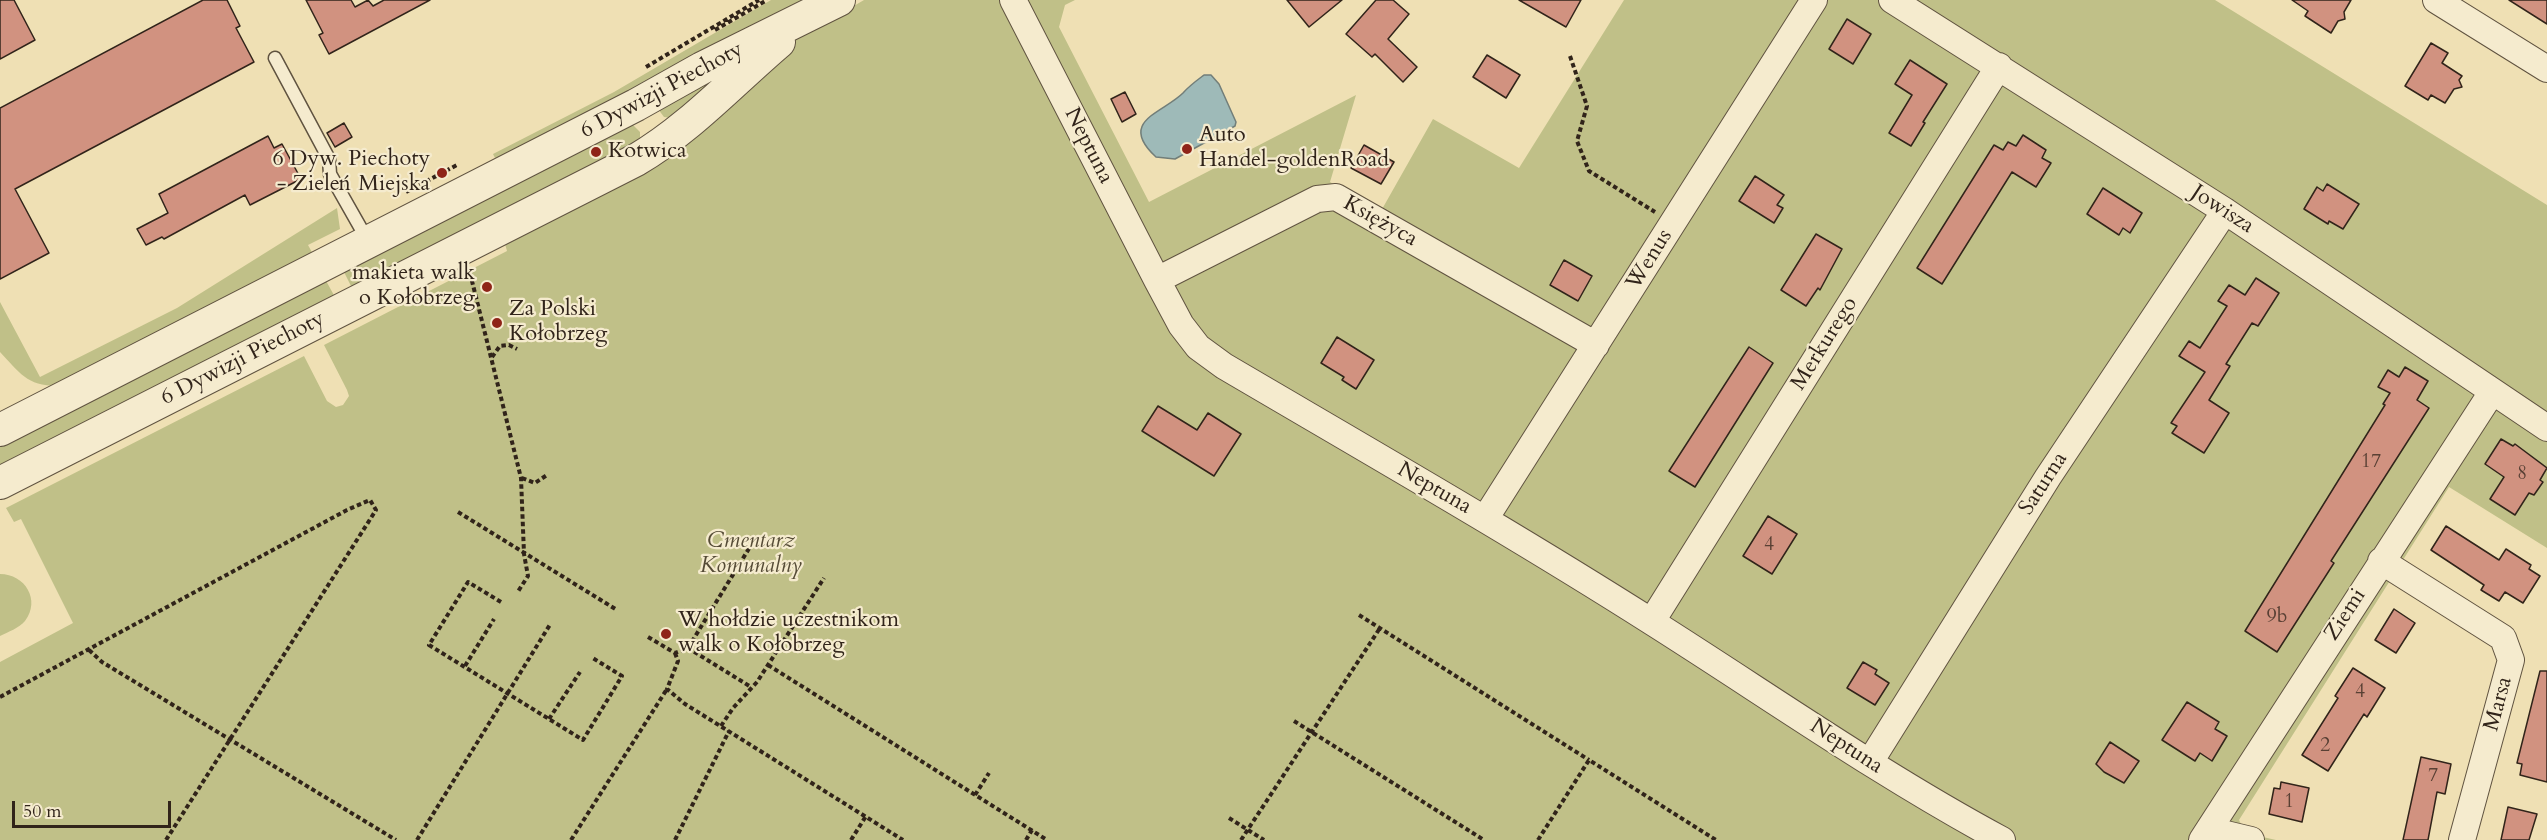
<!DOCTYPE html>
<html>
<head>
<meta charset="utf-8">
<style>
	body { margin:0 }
	#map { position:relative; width:2547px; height:840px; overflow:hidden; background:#efe0b4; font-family:Cardo,serif }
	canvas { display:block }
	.scale { position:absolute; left:12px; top:801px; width:159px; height:27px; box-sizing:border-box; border:3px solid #31241a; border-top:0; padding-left:8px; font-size:18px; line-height:21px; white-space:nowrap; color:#31241a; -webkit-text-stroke:4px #f5ebce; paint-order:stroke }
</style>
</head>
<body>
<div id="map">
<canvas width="2547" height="840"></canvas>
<div class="scale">50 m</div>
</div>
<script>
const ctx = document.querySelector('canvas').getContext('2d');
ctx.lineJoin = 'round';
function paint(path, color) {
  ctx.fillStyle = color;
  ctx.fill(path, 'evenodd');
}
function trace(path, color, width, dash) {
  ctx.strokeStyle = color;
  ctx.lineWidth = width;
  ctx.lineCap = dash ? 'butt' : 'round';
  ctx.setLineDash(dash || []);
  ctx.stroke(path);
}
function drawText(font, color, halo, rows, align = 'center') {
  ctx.font = font + ' Cardo,serif';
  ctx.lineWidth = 4.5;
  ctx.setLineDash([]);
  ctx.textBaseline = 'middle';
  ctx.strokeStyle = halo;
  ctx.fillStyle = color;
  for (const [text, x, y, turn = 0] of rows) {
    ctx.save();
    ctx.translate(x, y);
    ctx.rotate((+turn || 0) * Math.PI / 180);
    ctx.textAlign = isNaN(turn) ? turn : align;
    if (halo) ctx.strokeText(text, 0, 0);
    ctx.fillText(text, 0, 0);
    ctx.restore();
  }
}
const green = new Path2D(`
	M771,0H815L527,148L495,158L493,154L614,92Z
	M864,0H1075L1065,5L1059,27L1149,202L1356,95L1330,182L1381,211L1433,119L1519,168L1624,0H2215L2547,205V548L2449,487L2239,820L2245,833L2276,840H0V662L73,623L21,519L14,522L6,508L304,356L327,401L336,407L343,405L349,396L347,390L324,345L507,251L504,240L791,43Z
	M731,66L671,118L664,117L658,109Z
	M632,124L640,132V140L353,290L342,268Z
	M337,208L340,229L308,245L314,256L57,386C27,386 19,372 0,352V302L40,377L177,308Z
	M324,277L336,299L0,471V443Z
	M0,574C25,574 41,600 25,621C19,628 8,632 0,636Z`);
const water = new Path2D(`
	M1204,75H1211L1219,84L1236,122L1235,126L1175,159L1156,157C1117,121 1163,113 1183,93C1189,86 1196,81 1204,75Z`);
const building = new Path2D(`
	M0,0H14L35,40L0,59Z
	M203,0H227L240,26L236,28L254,62L15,189L49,253L0,279V108Z
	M306,0H351L355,7L368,0L373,6L384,0H430L329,54L319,35L323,33Z
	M1287,0H1342L1309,27Z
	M1376,0H1393L1409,14L1388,39L1417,67L1403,82L1375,54L1372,57L1346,34Z
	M1519,0H1581L1566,27Z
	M2292,0H2351L2344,12L2345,19L2338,21L2331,33L2305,16L2308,11Z
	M2509,0H2547V24Z
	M1847,19L1871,34L1853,64L1829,49Z
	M2431,43L2448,53L2442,63L2462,76L2459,80L2462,87L2454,89L2445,103L2431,95L2428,100L2405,86Z
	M1487,55L1520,75L1506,98L1473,77Z
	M1910,60L1947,84L1923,122L1925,123L1911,146L1889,133L1912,95L1895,84Z
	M1125,92L1136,114L1122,122L1111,99Z
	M344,123L352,137L335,147L327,133Z
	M2023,135L2046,150L2042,158L2051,163L2036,187L2012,172L1942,284L1917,268L1994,145L2003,150L2008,142L2016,146Z
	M268,136L274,148L282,144L301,179L250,205L245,195L164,239L162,237L146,245L137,229L168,213L159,194Z
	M1364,145L1394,162L1381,184L1351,168Z
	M1755,176L1784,195L1777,205L1783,208L1774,223L1739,201Z
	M2327,184L2359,204L2343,229L2329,221L2328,224L2304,209L2317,187L2323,191Z
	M2103,188L2142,213L2130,233L2123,228L2119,235L2087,214Z
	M1816,234L1842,249L1820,290L1818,288L1806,306L1781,290Z
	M1564,260L1592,276L1578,301L1550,285Z
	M2256,278L2279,293L2258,326L2252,323L2226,364L2230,366L2209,400L2229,413L2204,453L2172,433L2177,426L2171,423L2205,372L2179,356L2189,341L2200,348L2227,306L2218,301L2229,285L2245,295Z
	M1337,337L1374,360L1356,389L1342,380L1344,377L1321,363Z
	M1749,347L1773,363L1695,487L1669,471Z
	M2405,367L2428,381L2417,400L2429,408L2331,561L2334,563L2277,652L2245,631L2385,405L2383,404L2390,393L2378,387L2388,370L2399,377Z
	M1158,406L1197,430L1208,413L1241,434L1214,476L1142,431Z
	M2501,439L2513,446L2515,444L2547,468L2540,480L2543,482L2534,495L2529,493L2515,515L2490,499L2504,477L2485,464Z
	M1768,516L1797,534L1772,574L1743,556Z
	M2446,526L2499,560L2506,549L2531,565L2529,569L2540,576L2523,603L2505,592L2499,601L2481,590L2484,585L2431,550Z
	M2394,609L2415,623L2396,653L2375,640Z
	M1863,662L1877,670L1875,674L1889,683L1875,705L1847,688Z
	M2353,668L2385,688L2367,717L2364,714L2328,771L2302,755L2338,698L2335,696Z
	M2540,671H2547V782L2520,775L2522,764L2517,763Z
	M2187,702L2219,722L2215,729L2227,736L2212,761L2200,753L2195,761L2162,740Z
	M2110,742L2139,761L2124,783L2104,772L2096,764Z
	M2421,757L2451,764L2445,794L2437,792L2428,840H2403Z
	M2281,782L2309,788L2302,822L2269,814L2274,788L2280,789Z
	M2508,807L2537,814L2529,840H2501Z`);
const path = new Path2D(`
	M715,30L767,0
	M1570,56L1587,106L1577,141L1589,171L1655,212
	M646,67L759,0
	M406,192L457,165
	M470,273L521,478L524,554L528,576L517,593
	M492,357L500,346L509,345L517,349
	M522,478L535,483L547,475
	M458,512L617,610
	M501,602L468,582L429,645L583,740L622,676L591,657
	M1359,615L1589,760
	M648,637L675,653L688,648L751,687
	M688,648L753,542
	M89,650L102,662L396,840
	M675,653L678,661L667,689L685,704L903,840
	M768,665L1047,840
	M465,666L494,619
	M0,697L347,510L370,500L376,510L166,840
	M549,719L580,672
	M1294,721L1484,840
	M721,726L733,708L757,682L824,578
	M975,795L989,773
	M1229,818L1264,840
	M417,840L551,623
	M571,840L667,689
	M675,840L729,731
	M851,840L866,816
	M1026,840L1032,830
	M1241,840L1380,628
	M1538,840L1589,760L1716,840`);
const service = new Path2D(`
	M275,58L329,159L330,174L368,241`);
const minor = new Path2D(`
	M1013,0L1157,280L1181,325L1198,347L1224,366C1367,450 1512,533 1652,622C1769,696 1881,775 2002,840
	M1892,0L2225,211L2547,428
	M2436,0L2547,69
	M1157,280L1317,199L1336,197L1596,345
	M1485,519L1814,0
	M2381,561L2503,638L2511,660L2462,840
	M1652,621L1999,66
	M1870,762L2048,477L2225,211
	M2209,830L2251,840
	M2202,840L2492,392`);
const tertiary = new Path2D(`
	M0,430L636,105L702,68L839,0
	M0,483L636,160C689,129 732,82 779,42`);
const markers = [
	[1187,149,6,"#8f2418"],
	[596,152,6,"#8f2418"],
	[442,173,6,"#8f2418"],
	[487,287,6,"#8f2418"],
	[497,323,6,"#8f2418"],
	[666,634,6,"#8f2418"]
];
const numberNames = [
	["17",2371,462],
	["8",2522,474],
	["4",1769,545],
	["9b",2277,617],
	["4",2360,692],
	["2",2325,746],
	["7",2433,776],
	["1",2289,802]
];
const streetNames = [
	["6 Dywizji Piechoty",662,91,-28],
	["Neptuna",1088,146,63],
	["Jowisza",2222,210,33],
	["Księżyca",1380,222,29],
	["Wenus",1650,260,-58],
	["Merkurego",1825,344,-58],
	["6 Dywizji Piechoty",243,359,-27],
	["Saturna",2044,484,-57],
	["Neptuna",1434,489,30],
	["Ziemi",2346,615,-57],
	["Marsa",2499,704,-75],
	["Neptuna",1846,747,33]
];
const poiNames = [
	["Auto",1199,136],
	["Handel-goldenRoad",1199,161],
	["Kotwica",608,152],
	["6 Dyw. Piechoty",430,160,"right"],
	["- Zieleń Miejska",430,185,"right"],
	["makieta walk",475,274,"right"],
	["o Kołobrzeg",475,299,"right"],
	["Za Polski",509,310],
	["Kołobrzeg",509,335],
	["W hołdzie uczestnikom",678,621],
	["walk o Kołobrzeg",678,646]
];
const parkNames = [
	["Cmentarz",751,542],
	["Komunalny",751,567]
];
paint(green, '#c0c088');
paint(water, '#9ebab8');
trace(water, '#727e79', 1.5);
paint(building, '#d19280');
trace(building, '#31241a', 1.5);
trace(service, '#605340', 15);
trace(minor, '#605340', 28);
trace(tertiary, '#605340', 34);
trace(path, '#31241a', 4, [4.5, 3]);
trace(service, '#f5ebce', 12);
trace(minor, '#f5ebce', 26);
trace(tertiary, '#f5ebce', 32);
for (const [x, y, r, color] of markers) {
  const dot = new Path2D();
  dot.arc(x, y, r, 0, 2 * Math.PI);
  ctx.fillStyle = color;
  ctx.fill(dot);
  trace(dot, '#f5ebce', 2);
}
drawText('20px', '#594034', null, numberNames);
drawText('22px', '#31241a', '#f5ebce', streetNames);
drawText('22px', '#31241a', '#f5ebce', poiNames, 'left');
drawText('italic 22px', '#554b36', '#f5ebce', parkNames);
</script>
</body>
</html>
